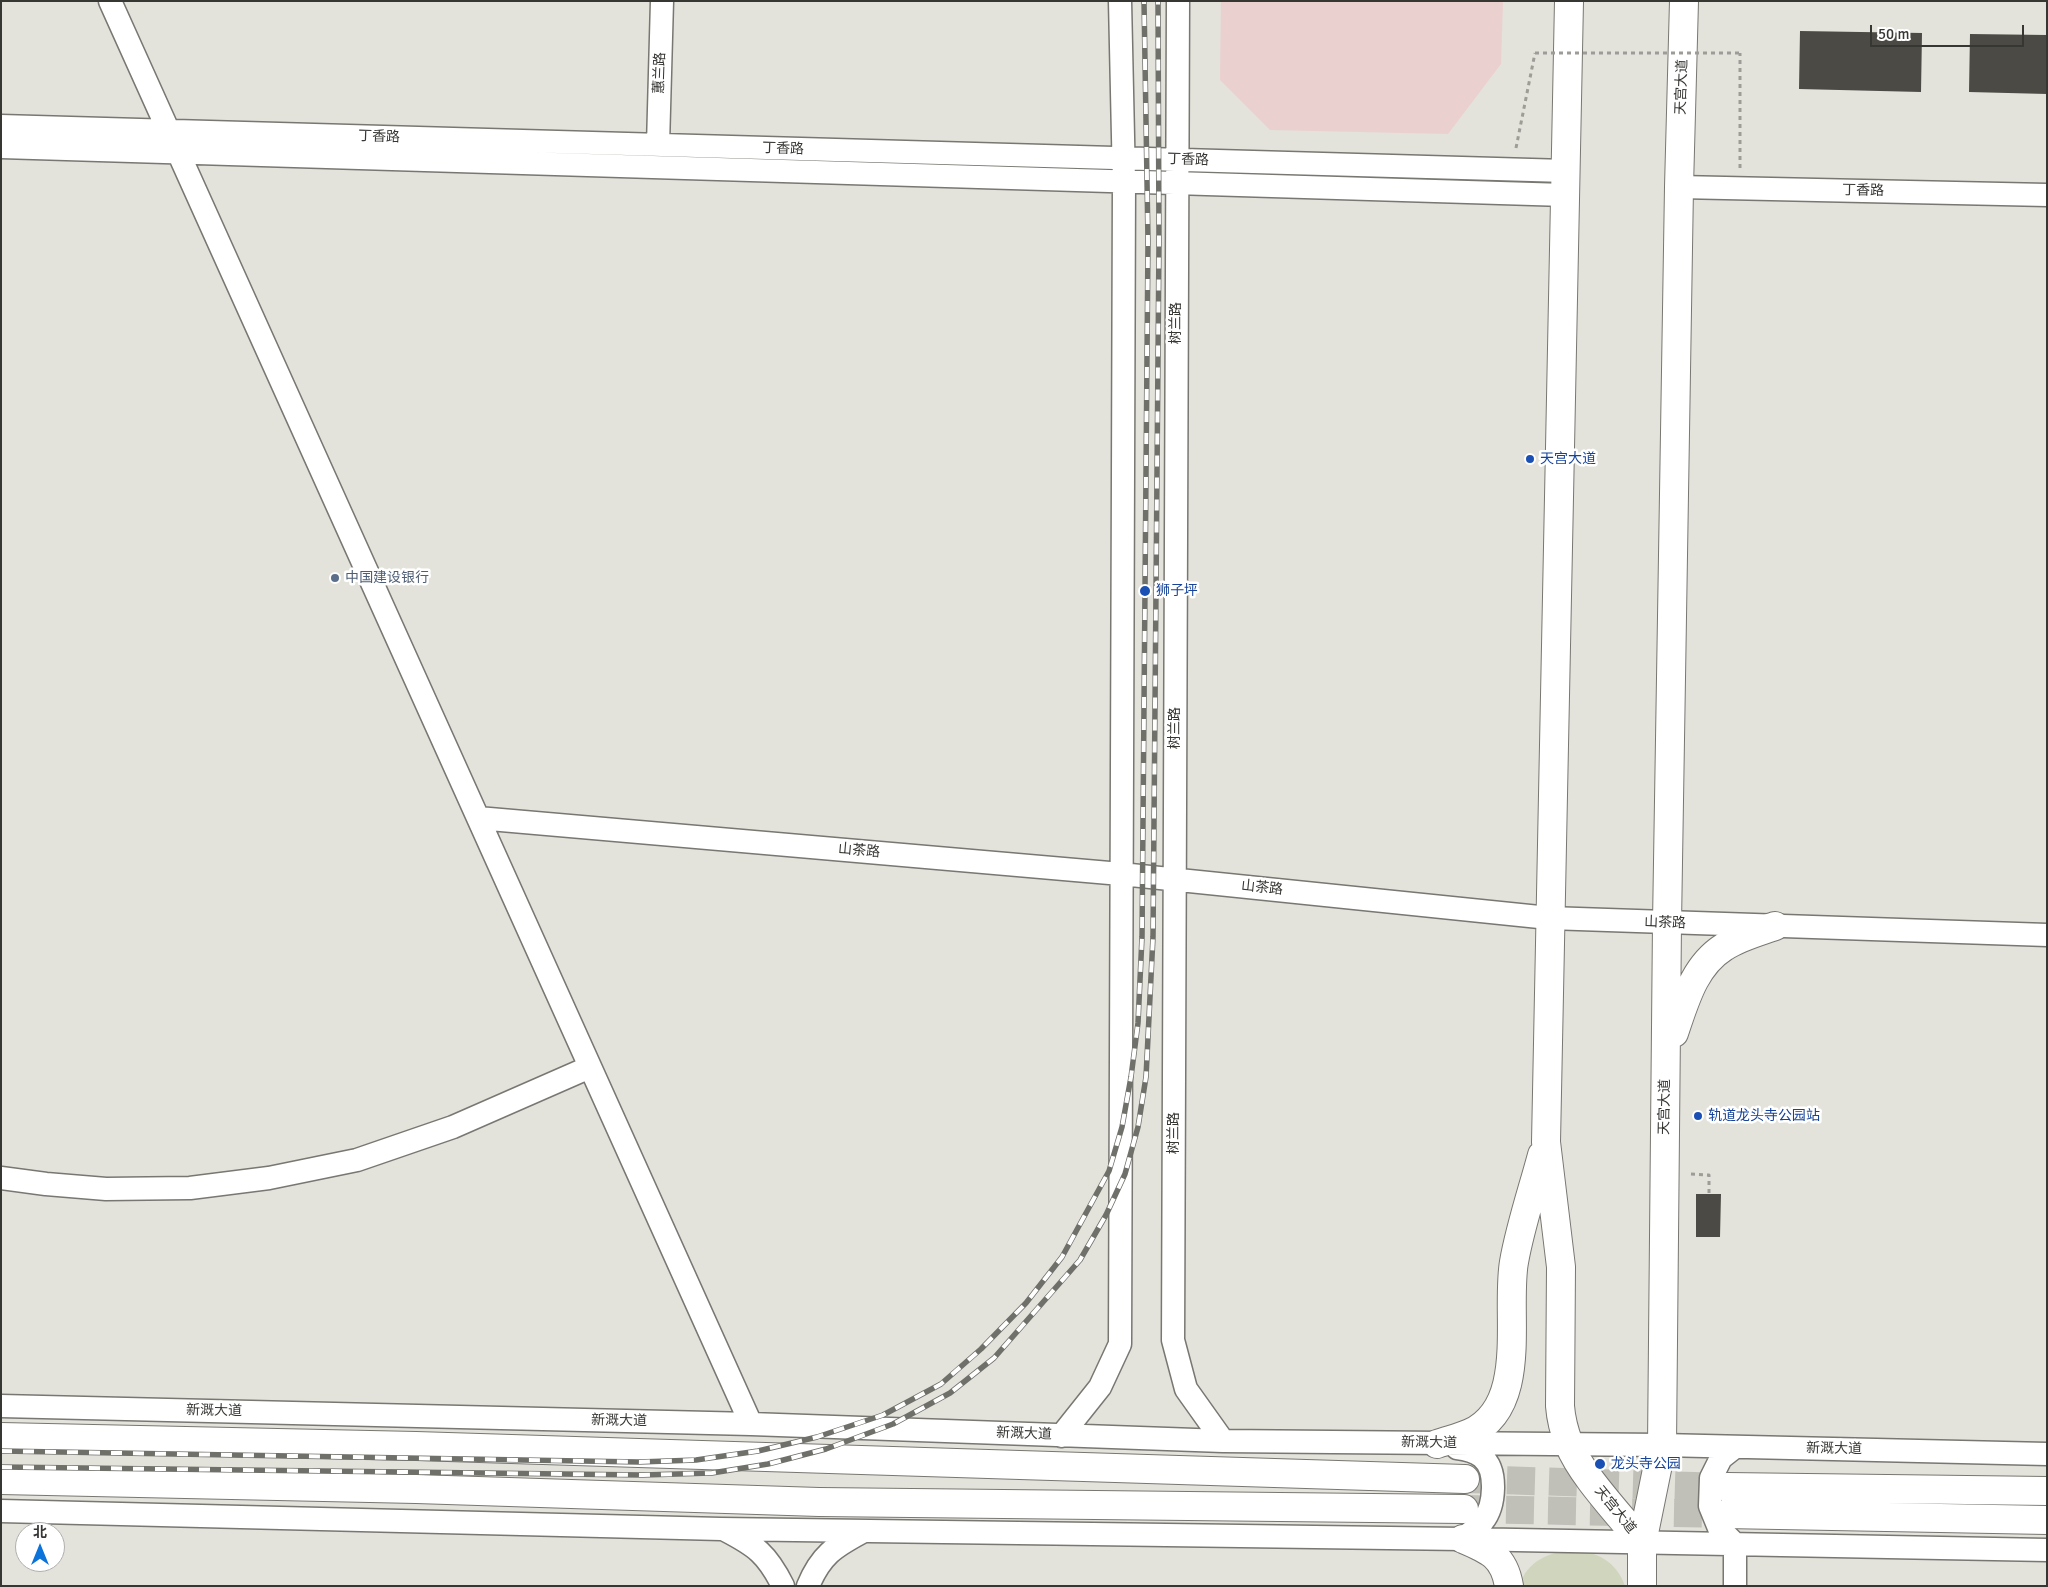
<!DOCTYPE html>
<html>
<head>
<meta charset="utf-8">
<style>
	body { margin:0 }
	#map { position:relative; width:2048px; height:1587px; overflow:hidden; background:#e3e2db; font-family:Signika,"Noto Sans SC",sans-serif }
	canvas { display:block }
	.frame { position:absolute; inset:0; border:2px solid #363633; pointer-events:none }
	.north { position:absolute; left:15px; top:1522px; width:50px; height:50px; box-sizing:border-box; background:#fff; border:1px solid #afafad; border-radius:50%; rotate:0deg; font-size:14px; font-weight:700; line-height:20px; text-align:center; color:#363633 }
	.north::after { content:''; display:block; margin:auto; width:18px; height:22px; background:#0c73db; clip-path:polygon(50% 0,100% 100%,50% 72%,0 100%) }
	.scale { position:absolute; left:1870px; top:25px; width:154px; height:22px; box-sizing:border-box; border:2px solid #363633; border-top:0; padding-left:6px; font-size:15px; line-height:18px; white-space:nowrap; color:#363633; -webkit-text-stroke:4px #fff; paint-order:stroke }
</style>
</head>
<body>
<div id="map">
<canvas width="2048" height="1587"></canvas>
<div class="frame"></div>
<div class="north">北</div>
<div class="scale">50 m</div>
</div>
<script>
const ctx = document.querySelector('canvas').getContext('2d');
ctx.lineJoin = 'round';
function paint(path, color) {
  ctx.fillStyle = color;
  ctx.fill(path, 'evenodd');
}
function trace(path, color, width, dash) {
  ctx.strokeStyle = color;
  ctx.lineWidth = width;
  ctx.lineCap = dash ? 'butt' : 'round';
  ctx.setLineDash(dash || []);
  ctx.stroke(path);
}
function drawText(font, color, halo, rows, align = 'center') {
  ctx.font = font + ' Signika,"Noto Sans SC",sans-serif';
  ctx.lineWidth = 5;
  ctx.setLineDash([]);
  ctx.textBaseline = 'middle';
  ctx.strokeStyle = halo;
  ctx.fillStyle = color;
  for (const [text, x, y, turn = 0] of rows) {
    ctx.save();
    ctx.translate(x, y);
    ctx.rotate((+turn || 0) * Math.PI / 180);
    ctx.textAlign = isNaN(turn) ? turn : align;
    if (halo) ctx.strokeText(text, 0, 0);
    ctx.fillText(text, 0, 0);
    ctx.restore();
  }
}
const commercial = new Path2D(`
	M1221,1H1503L1501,64L1448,134L1270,130L1220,80Z`);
const green = new Path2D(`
	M1572,1549C1597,1552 1616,1561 1625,1586H1519C1528,1560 1547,1554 1572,1549Z`);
const building = new Path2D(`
	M1800,31L1922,33L1921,92L1799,89Z
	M1970,34L2047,35V94L1969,92Z
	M1696,1194H1721L1720,1237H1696Z`);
const majorTunnel = new Path2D(`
	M1465,1479L1727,1487
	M1464,1509L1725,1514`);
const path = new Path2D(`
	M1516,148L1535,53
	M1740,168V53
	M1691,1174L1709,1175V1194`);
const minor = new Path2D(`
	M110,1L751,1424
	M1178,1L1173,1340L1186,1389L1223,1441
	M1,126L1566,171
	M658,145L662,1
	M1,147L1565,195
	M1679,187L2047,195
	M478,818L1121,874L1549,918L2047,935
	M1,1178L46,1184L106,1189L190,1188L269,1178L357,1160L453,1127L590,1067
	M1,1406L751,1424L1223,1441L1662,1445L2047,1454
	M1061,1436L1100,1387L1120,1344L1124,182L1120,1
	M1735,1447L1721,1458L1711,1478L1710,1506L1719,1528L1735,1544V1586
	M1457,1448C1465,1449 1475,1451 1482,1457C1498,1470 1495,1506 1483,1521C1478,1528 1469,1533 1463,1539
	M1,1511L721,1529L1463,1539L2047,1550
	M725,1530C756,1546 767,1554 783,1586
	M808,1586C821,1555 834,1547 862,1532`);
const major = new Path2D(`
	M1569,1L1546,1142L1561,1267L1560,1406C1561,1419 1564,1431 1569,1444C1581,1475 1620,1515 1642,1543
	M1674,1033C1685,1001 1694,966 1724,947C1739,937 1758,932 1775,926
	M1,1437L416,1446L1465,1479
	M1437,1444C1448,1440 1459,1438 1470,1433C1530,1406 1505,1313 1514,1262C1520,1227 1533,1189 1542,1155
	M1,1480L416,1489L819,1502L1464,1509
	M1727,1487L2047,1491
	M1725,1514L2047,1520
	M1463,1539C1489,1550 1504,1556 1509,1586
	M1642,1586V1543L1662,1445L1667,923L1679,187L1684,1`);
const rail = new Path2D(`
	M1,1451L639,1462L696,1460L758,1451L817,1437L883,1415L941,1384L981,1349L1026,1303L1062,1257L1109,1171L1122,1127L1131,1077L1138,1023L1142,937L1148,241L1144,1
	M1,1467L643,1475L712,1473L768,1464L826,1449L893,1424L950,1393L994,1358L1080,1260L1106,1215L1125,1174L1138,1127L1146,1077L1153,937L1159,242L1158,1`);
const pathBridge = new Path2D(`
	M1535,53H1740`);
const markers = [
	[1530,459,5,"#1a4fb4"],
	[335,578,5,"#5c6f8a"],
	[1145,591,6,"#1a4fb4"],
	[1698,1116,5,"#1a4fb4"],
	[1600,1464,6,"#1a4fb4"]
];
const streetNames = [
	["蕙兰路",660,73,-88],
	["天宫大道",1682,87,-88],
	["丁香路",379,137,2],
	["丁香路",783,149,2],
	["丁香路",1188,160,2],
	["丁香路",1863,191,1],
	["树兰路",1176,323,-90],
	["树兰路",1175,728,-90],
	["山茶路",859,851,5],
	["山茶路",1262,888,6],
	["山茶路",1665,923,2],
	["天宫大道",1665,1107,-89],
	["树兰路",1174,1133,-90],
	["新溉大道",214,1411,1],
	["新溉大道",619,1421,1],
	["新溉大道",1024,1434,2],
	["新溉大道",1429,1443,1],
	["新溉大道",1834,1449,1],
	["天宫大道",1615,1510,51]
];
const transitNames = [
	["天宫大道",1540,459],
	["狮子坪",1156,591],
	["轨道龙头寺公园站",1708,1116],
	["龙头寺公园",1611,1464]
];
const serviceNames = [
	["中国建设银行",345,578]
];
paint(commercial, '#ebd0d0');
paint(green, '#d0d6bd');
paint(building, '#4b4a44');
trace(majorTunnel, '#c0c0b9', 28, [28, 14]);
trace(minor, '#787771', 25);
trace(major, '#787771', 30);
trace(path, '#9d9c97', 3, [4, 4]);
trace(minor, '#fff', 22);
trace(major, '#fff', 28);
trace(rail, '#70706b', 5.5);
trace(rail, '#fff', 4, [11]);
trace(pathBridge, '#9d9c97', 3, [4, 4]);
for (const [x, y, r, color] of markers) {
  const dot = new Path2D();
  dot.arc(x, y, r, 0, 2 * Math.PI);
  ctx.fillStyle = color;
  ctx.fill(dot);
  trace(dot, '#fff', 2);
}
drawText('14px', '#363633', '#fff', streetNames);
drawText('14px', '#164399', '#fff', transitNames, 'left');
drawText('14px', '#4e5e75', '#fff', serviceNames, 'left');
</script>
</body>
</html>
